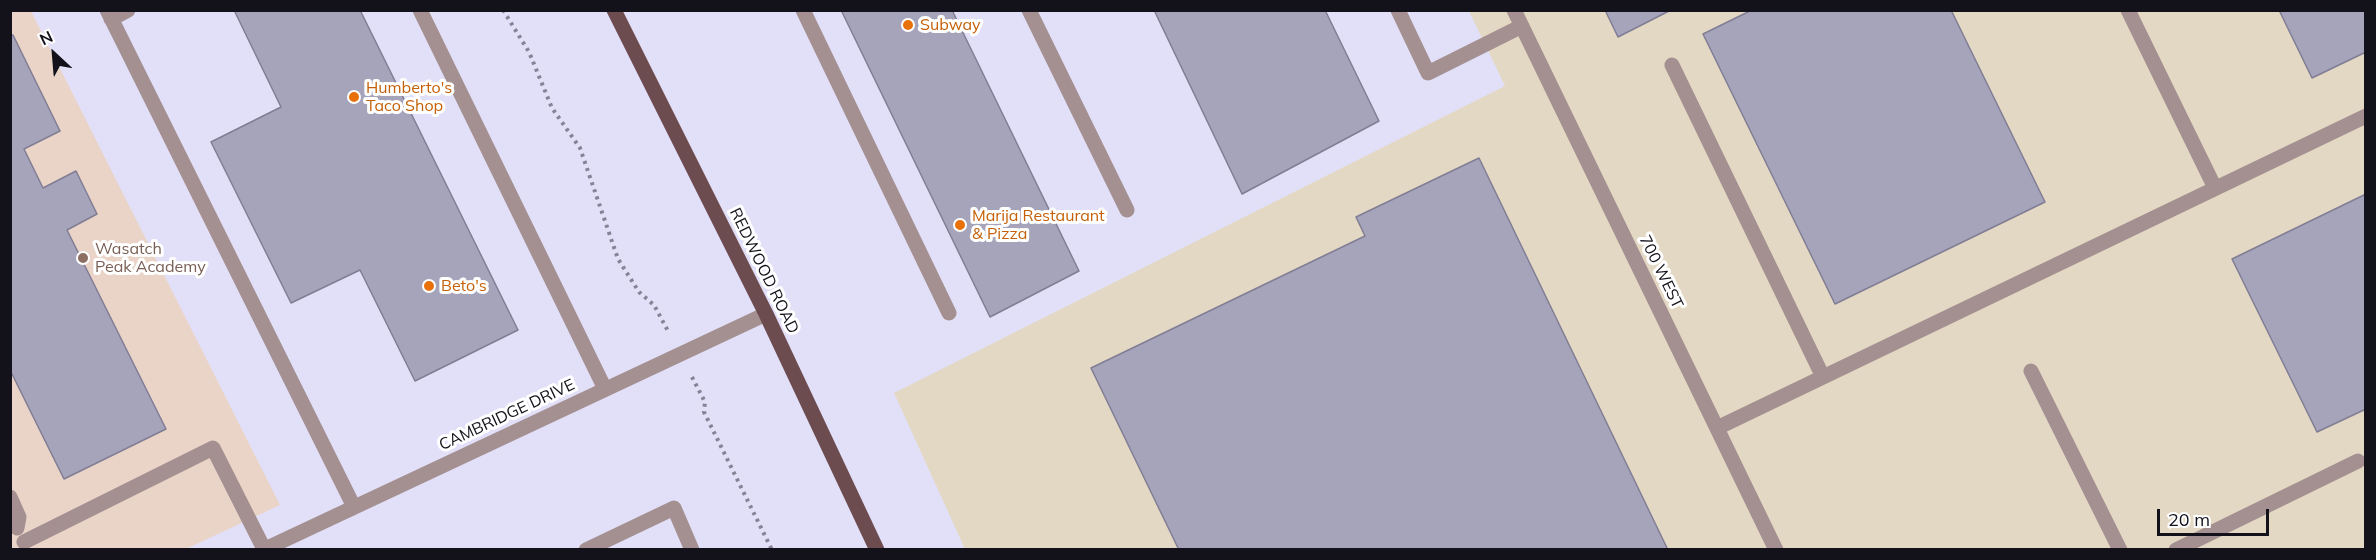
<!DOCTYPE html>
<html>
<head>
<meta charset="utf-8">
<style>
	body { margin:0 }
	#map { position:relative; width:2376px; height:560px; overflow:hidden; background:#e2e0f9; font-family:Mulish,sans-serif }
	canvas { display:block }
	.frame { position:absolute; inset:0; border:12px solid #13121b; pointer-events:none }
	.north { position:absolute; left:24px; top:24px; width:60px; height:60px; -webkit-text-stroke:4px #fff; paint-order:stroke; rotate:334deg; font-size:16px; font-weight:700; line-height:24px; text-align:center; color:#13121b }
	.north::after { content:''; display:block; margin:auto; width:21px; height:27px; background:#13121b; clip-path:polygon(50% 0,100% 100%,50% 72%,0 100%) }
	.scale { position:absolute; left:2157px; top:509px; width:112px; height:27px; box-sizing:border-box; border:3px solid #13121b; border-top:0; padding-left:8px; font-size:18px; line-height:21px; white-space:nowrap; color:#13121b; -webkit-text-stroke:4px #fff; paint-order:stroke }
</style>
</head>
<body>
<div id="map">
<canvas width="2376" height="560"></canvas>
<div class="frame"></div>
<div class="north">N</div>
<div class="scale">20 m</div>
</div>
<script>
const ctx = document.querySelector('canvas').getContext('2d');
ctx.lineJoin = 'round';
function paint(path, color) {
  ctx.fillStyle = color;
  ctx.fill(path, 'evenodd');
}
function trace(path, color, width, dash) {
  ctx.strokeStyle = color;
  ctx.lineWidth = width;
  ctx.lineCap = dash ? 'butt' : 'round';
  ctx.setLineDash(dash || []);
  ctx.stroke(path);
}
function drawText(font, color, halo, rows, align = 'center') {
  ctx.font = font + ' Mulish,sans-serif';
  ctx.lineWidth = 6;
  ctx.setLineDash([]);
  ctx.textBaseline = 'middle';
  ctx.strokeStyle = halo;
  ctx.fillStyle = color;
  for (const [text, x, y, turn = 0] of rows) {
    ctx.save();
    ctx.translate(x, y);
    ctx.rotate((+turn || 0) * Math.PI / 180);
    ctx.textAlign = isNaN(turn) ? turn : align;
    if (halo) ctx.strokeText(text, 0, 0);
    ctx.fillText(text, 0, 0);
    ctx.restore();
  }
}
const industrial = new Path2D(`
	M1469,11H2365V549H965L894,393L1505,86Z`);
const education = new Path2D(`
	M10,11H31L280,505L186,549H11Z`);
const building = new Path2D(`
	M234,10H360L518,330L415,381L360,270L291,303L211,142L281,107Z
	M841,10H952L1079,271L990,317Z
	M1154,10H1325L1379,121L1242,194Z
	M1605,10H1671L1618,37Z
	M1752,10H1951L2045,202L1835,304L1703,34Z
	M2279,10H2366V52L2312,78Z
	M13,35L60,131L24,149L43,188L76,171L97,214L67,230L166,429L64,479L10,370V36Z
	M1479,158L1668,550H1179L1091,368L1365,236L1356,217Z
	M2366,194V409L2317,432L2232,259Z`);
const path = new Path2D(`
	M503,10L529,52L552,108L580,148L618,259L639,292L654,305L668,331
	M692,377L705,402L704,412L772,550`);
const minor = new Path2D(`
	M107,10L354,507
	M420,10L605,389
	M803,10L949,313
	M1029,10L1127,210
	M1398,10L1428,73L1522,26
	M1514,10L1776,550
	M2128,10L2215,188
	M111,19L128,10
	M1672,65L1823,377
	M2031,371L2120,550
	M1717,428L2366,116
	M10,497L19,517L17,528
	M24,542L213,448L264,549
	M263,550L766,314
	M586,550L674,508L692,550
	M2176,550L2358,461`);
const major = new Path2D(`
	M614,10L766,314L877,550`);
const markers = [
	[908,25,6,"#e8710a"],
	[354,97,6,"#e8710a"],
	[960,225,6,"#e8710a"],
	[83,258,6,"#8d6e63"],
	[429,286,6,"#e8710a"]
];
const foodNames = [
	["Subway",920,25],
	["Humberto's",366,88],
	["Taco Shop",366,106],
	["Marija Restaurant",972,216],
	["& Pizza",972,234],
	["Beto's",441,286]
];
const educationNames = [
	["Wasatch",95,249],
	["Peak Academy",95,267]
];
const streetNames = [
	["REDWOOD ROAD",764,271,64],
	["700 WEST",1661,272,64],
	["CAMBRIDGE DRIVE",507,415,-25]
];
paint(industrial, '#e3d8c3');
paint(education, '#ead4c8');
paint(building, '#a6a4bb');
trace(building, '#807d94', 1.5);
trace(path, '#858395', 4, [3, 4.5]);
trace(minor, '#a49091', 15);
trace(major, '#6d4c4f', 15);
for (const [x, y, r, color] of markers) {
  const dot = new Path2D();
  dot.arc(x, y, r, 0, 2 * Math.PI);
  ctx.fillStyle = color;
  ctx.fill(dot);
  trace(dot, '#fff', 2);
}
drawText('16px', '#c56008', '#fff', foodNames, 'left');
drawText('16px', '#785e54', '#fff', educationNames, 'left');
drawText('16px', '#13121b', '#fff', streetNames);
</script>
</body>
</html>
